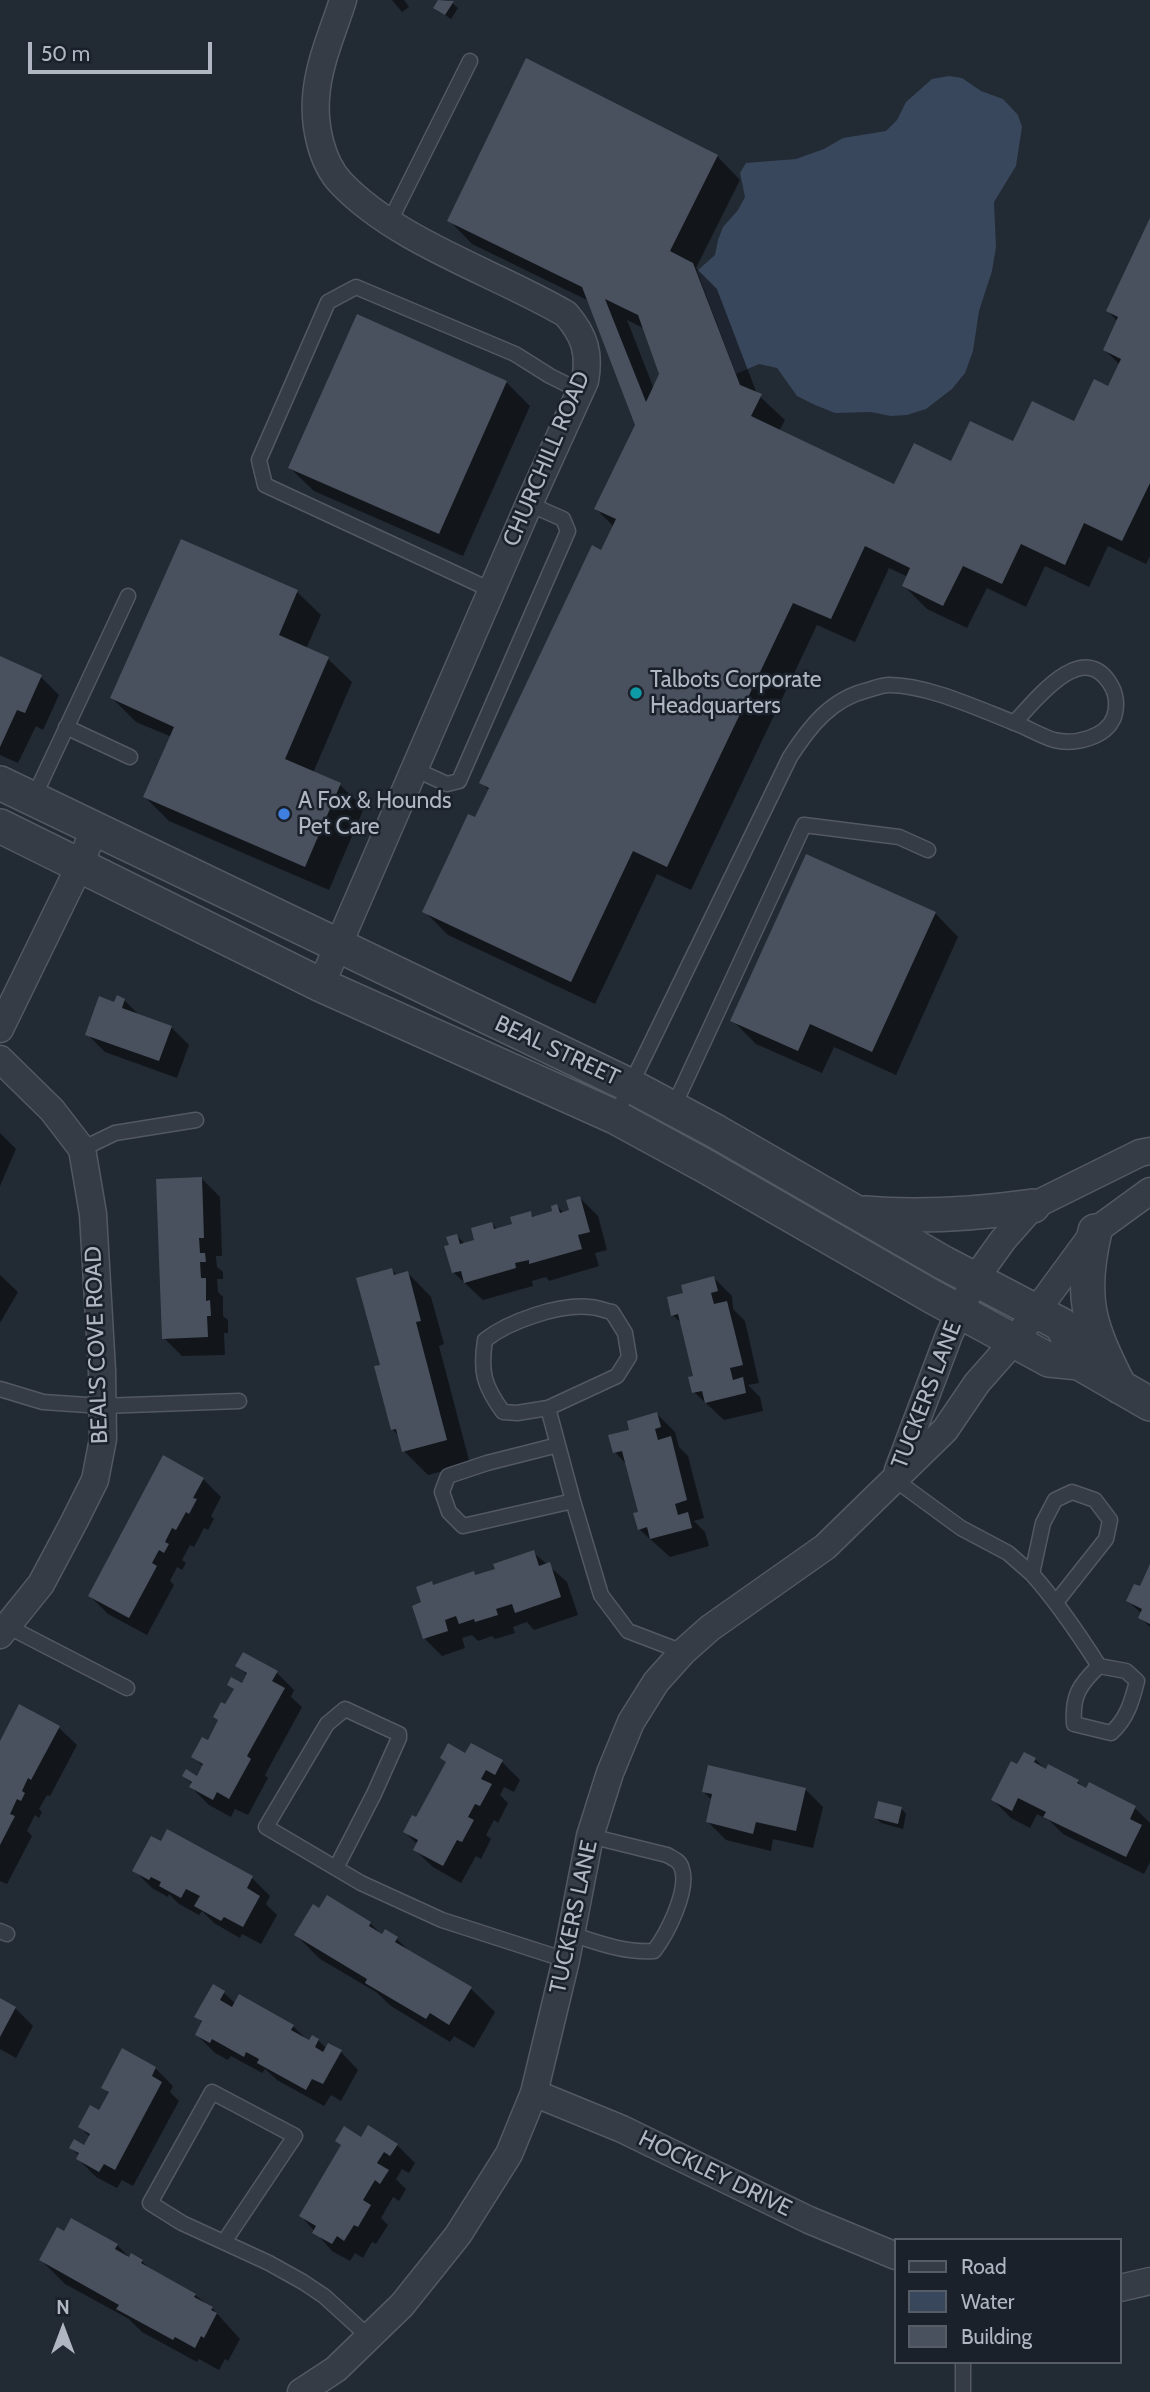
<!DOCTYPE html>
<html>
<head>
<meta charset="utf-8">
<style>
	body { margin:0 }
	#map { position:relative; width:1150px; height:2392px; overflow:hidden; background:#222a34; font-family:Cabin,sans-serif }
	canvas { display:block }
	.legend { position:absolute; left:894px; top:2238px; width:228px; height:126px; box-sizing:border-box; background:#1b212a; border:2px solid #575d67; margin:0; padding:9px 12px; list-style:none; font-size:21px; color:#b0b6c2 }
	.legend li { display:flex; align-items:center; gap:14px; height:35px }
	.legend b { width:35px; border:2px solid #575d67 }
	.north { position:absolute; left:28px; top:2294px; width:70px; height:70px; -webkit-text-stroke:5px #1b212a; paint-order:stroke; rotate:0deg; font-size:19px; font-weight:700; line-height:28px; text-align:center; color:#b0b6c2 }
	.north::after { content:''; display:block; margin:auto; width:24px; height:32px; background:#b0b6c2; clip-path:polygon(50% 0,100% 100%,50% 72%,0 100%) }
	.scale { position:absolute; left:28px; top:42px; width:184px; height:32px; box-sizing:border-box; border:4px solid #b0b6c2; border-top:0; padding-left:9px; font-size:21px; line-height:24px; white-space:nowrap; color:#b0b6c2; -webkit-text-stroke:5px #1b212a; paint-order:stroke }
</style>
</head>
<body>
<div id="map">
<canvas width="1150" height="2392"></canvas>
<ul class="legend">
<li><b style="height:9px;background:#353c45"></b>Road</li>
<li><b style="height:19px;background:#39475c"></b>Water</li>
<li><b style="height:19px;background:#49515e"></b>Building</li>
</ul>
<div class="north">N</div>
<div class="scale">50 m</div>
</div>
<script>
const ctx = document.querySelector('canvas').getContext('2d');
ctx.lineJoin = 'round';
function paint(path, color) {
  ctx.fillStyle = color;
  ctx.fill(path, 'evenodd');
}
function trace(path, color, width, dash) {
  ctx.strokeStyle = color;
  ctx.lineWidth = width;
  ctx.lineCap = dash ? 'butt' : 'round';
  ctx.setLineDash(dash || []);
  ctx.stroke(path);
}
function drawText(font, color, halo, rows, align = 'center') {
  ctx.font = font + ' Cabin,sans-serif';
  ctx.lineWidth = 5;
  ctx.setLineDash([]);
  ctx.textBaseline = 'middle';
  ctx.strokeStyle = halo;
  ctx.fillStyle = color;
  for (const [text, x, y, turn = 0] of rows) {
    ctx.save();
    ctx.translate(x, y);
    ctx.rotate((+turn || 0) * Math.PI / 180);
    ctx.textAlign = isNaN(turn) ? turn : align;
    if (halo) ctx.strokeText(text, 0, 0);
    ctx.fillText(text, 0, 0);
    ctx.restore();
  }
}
const water = new Path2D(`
	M949,76L962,78L981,91L1003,99L1018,115L1022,127L1016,166L994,202L996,247L992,271L979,311L973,351L965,373L952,389L926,409L907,415L890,416L871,412L835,413L815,405L797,396L777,368L759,364L736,374L697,271L715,255L718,240L723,227L738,210L745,197L740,173L746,163L796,159L824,149L843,138L886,131L897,120L906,102L932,79Z`);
const shadow = new Path2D(`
	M392,0H404L409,7L402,12Z
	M440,0H449L458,8L451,19L435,8Z
	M717,156L740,180L696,268L717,289L757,394L785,420L779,431L895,486L952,463L1074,424L1109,388L1120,365L1105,350L1118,322L1108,311L1150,222V556L1146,564L1108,546L1089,587L1045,566L1026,607L987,588L967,628L927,609L904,586L908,577L889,568L855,642L817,625L691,890L657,874L595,1004L448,935L424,911L476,820L490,791L481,783L614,527L596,509L637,426L589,301L472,244L449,220ZM627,320L645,329L661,374L654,389Z
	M506,382L530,406L463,556L314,491L290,468Z
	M182,541L297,592L321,615L306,649L328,659L352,682L313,773L340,785L364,808L329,890L169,821L145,797L172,737L136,722L112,698Z
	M0,658L41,677L59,695L43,730L36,726L18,763L0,755Z
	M935,913L958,937L896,1075L834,1047L822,1073L756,1044L732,1020Z
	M124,1000L140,1016L171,1027L189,1045L177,1078L105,1052L87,1034L115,1004Z
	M0,1133L16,1149L0,1186Z
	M202,1179L220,1197L222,1256H216L217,1267L223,1272V1279H217L218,1292L223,1297V1316L228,1320V1333H224L225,1355L182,1356L164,1338Z
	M580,1198L598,1216L607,1250L595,1253L599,1266L549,1281L546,1277L532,1281L533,1286L483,1300L454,1273L451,1246L457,1236L465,1244L476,1241L492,1224L498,1230L515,1226L530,1213L535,1218L554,1212L557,1206L564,1213L571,1211Z
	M392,1270L398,1276L408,1273L431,1297L444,1344L439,1346L470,1464L428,1475L404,1451L400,1437L392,1429L382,1366Z
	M0,1275L18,1292L0,1323Z
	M714,1278L732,1296L733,1309L745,1321L759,1383L748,1385L760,1397L763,1411L724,1420L694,1392L695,1377L682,1324L673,1315L685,1294Z
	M657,1414L675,1432L679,1447L688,1456L704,1518L694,1521L705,1532L709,1546L670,1557L639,1529L640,1514L627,1465L615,1452L631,1431Z
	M203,1479L221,1497L211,1516L214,1519L208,1530L204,1528L194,1547L190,1545L182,1560L186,1563L182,1570L177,1567L170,1581L174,1585L147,1635L108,1614L90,1596Z
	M533,1552L567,1582L578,1615L534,1630L527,1622L513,1627L515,1633L495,1639L492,1636L478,1641L472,1635L462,1638L465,1648L442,1656L424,1638V1603L434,1587L473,1573L477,1577L497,1570Z
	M1150,1568V1627L1140,1617L1142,1614L1128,1601L1140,1589Z
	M238,1666L276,1672L294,1690L291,1697L302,1707L265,1775L268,1778L248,1815L235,1809L231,1817L209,1805L191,1787L192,1784L184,1776L198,1778L204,1767L193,1757L208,1742L235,1690L229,1685L243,1686L248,1676Z
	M59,1728L77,1745L50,1796L47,1795L39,1809L42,1812L39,1818L35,1815L27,1831L32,1836L7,1884L0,1881V1744Z
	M471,1745L502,1762L520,1780L514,1792L504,1787L500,1795L508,1803L498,1823L494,1820L486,1835L491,1839L481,1859L476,1856L461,1883L433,1867L415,1850L418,1845L405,1832L417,1820Z
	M1035,1759L1047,1771L1077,1781L1087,1791L1135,1808L1150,1823V1862L1144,1874L1063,1834L1050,1821L1037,1814L1030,1828L1011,1818L993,1800L1018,1766Z
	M805,1789L823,1807L813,1848L773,1839L771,1851L726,1840L708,1822L713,1801L703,1791Z
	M901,1808L906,1814L903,1829L881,1823L876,1818Z
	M168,1831L252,1878L270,1896L266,1904L277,1915L261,1944L242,1934L240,1938L214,1923L202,1911L199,1915L179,1904L169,1894L168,1897L152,1888L134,1870L161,1844Z
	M320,1910L370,1923L383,1936L397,1939L412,1954L471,1989L495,2012L474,2048L454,2036L450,2042L391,2006L376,1992L320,1959L296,1935Z
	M224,1993L236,2004L293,2026L310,2043L318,2040L327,2049L341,2052L358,2070L341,2101L331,2095L324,2106L277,2080L265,2069L262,2073L231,2056L228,2060L215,2053L197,2035L203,2024L197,2017Z
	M0,2000L15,2008L33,2026L16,2058L0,2049Z
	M155,2068L173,2086L170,2092L179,2101L133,2186L122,2180L117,2188L96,2177L78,2159L80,2156L71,2148L84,2147L90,2137L80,2127L100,2112L110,2094L103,2087Z
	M361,2139L397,2145L415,2163L409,2173L402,2169L396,2179L406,2189L399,2201L393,2197L381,2218L388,2225L376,2244L372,2242L363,2258L355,2253L350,2261L332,2251L301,2216Z
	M72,2220L117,2245L130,2258L142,2261L152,2271L195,2295L212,2308L240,2339L228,2361L225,2359L219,2370L199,2359L197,2362L142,2332L129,2319L65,2284L41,2260L65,2233Z`);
const building = new Path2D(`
	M438,0L454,1L445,15L433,8Z
	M526,58L718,155L670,251L693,263L740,385L762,394L751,416L894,484L914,443L951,461L970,421L1013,441L1032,401L1074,421L1094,379L1108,386L1121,359L1103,350L1118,317L1106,311L1150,218V483L1122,541L1084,523L1065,565L1021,544L1002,584L963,566L943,606L902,586L910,568L865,546L831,619L793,603L667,867L633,851L571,982L422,912L468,814L475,817L489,788L479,783L592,545L601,550L616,519L594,509L635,425L582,287L447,221ZM605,299L638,315L659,374L646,402Z
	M357,314L507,381L439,534L288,468Z
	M181,539L298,590L279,635L329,657L285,759L341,783L305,867L143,797L174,727L110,698Z
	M0,656L42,675L25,713L17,710L0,747Z
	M806,854L936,912L872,1052L810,1024L798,1051L730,1021Z
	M117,995L125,999L122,1008L172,1026L159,1061L85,1035L99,996L114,1002Z
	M202,1177L204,1238H199L200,1253H205L206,1262H200L201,1278H206V1301L210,1300L211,1316H207L208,1337L162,1339L156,1179Z
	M580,1196L590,1232L578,1235L582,1249L529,1264V1260L515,1263L516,1268L464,1283L461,1271L452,1273L444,1246L449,1245L446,1237L457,1234L460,1244L474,1240L471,1228L492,1222L494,1229L512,1224L510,1217L531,1211L532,1217L552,1211L551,1206L557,1204L560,1213L569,1210L566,1200Z
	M392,1268L394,1275L408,1271L421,1321L416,1322L447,1440L402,1452L396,1429L391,1430L374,1366L380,1365L356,1278Z
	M714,1276L718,1291L711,1293L714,1304L727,1301L743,1365L730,1368L733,1380L743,1377L746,1393L705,1403L702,1391L692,1393L688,1377L693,1376L678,1314L671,1316L667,1297L683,1293L681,1285Z
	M657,1412L661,1427L655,1429L658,1440L671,1436L687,1500L675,1504L678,1515L688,1512L692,1528L650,1539L647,1527L638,1530L633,1513L638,1512L622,1451L613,1453L608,1435L629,1430L627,1421Z
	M163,1455L204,1478L193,1498L197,1499L189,1514L186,1512L176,1530L172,1528L165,1542L169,1544L164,1553L159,1550L152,1563L157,1566L129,1618L88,1596Z
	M534,1550L539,1566L550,1562L561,1597L515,1613L512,1604L496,1609L498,1615L475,1622L474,1619L459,1624L456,1616L445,1620L448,1631L423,1639L412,1606L421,1602L416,1587L432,1581L433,1585L474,1571L475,1575L495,1569L493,1564Z
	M1150,1564V1624L1138,1618L1142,1609L1126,1601L1134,1584L1140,1586Z
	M243,1652L278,1671L272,1681L285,1688L247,1756L251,1759L229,1799L217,1792L213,1800L189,1787L192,1782L182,1776L186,1769L197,1776L203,1764L191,1757L202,1737L208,1740L218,1720L213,1717L221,1702L225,1704L234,1689L227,1685L231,1677L242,1683L247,1673L235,1666Z
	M19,1704L60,1726L31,1780L28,1778L22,1791L25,1793L21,1801L17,1799L10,1814L15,1816L0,1845V1741Z
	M448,1743L465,1753L471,1743L503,1760L495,1775L486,1770L481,1779L492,1784L480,1806L475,1804L468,1817L474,1820L462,1842L457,1840L443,1866L413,1850L418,1840L403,1832L412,1815L416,1817L446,1762L440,1758Z
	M1024,1752L1036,1758L1034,1762L1046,1769L1048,1764L1079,1780L1077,1783L1086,1788L1089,1782L1136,1806L1130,1819L1142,1825L1126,1857L1043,1817L1046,1812L1018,1798L1012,1811L991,1800L1011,1761L1017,1764Z
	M708,1765L806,1788L796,1831L756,1822L753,1834L706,1822L712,1794L702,1792Z
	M878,1801L902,1807L898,1824L874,1818Z
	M167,1829L253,1876L247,1888L260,1896L243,1927L224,1917L221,1921L194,1906L200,1896L186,1889L181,1898L159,1886L161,1882L151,1877L149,1880L132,1871L151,1836L161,1841Z
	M327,1895L371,1922L369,1926L382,1934L385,1929L398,1937L395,1942L472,1987L449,2025L430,2013L426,2019L365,1983L367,1979L294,1935L313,1904L319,1908Z
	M213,1984L225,1991L220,2000L232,2007L239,1994L294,2025L291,2030L309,2040L312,2035L319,2039L315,2047L323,2052L328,2043L342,2050L323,2084L312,2079L306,2090L257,2063L259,2059L246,2052L244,2057L212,2039L210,2043L195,2035L202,2021L194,2017Z
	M0,1998L16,2007L0,2037Z
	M122,2048L156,2067L152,2076L162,2082L115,2170L104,2164L99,2172L76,2159L79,2153L69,2148L74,2139L84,2145L90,2134L78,2127L90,2105L99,2110L109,2092L101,2088Z
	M368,2125L398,2144L390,2156L384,2152L377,2163L389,2170L380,2184L375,2180L363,2200L371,2205L358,2227L354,2225L344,2241L337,2236L332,2244L312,2233L316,2226L299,2216L341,2145L335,2141L344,2126L361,2137Z
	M71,2218L118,2244L115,2249L129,2257L131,2253L143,2260L141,2263L196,2294L194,2297L213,2307L211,2310L217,2313L204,2338L201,2336L195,2348L175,2337L173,2340L116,2309L119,2305L39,2260L57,2227L64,2231Z`);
const service = new Path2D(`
	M390,221L470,61
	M491,590L265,485L259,460L328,302L356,287L515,354L550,376L580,391
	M66,727L130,757
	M414,769L447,784L459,781L568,531L563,519L529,504
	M33,799L128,596
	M673,1108L804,825L899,837L928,850
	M615,1117L790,757C810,726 831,699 868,690C875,688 882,685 889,685C928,685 979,709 1015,723C1028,728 1041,736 1054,740C1074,745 1106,738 1114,717C1118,705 1116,692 1109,682C1081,640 1035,701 1014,723
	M82,1149L115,1133L196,1120
	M0,1389L43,1402L102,1406L239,1401
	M548,1408L517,1413L503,1412C484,1386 480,1372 485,1340C509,1321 559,1304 590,1307C597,1307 605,1311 612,1312L625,1333L629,1357L617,1376L548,1408L558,1445
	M894,1479L961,1528L1008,1553L1032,1574
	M573,1501L558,1445L487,1463L448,1476L442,1492L449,1512L463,1526L573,1501L601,1595L628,1631L683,1652
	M1057,1601L1106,1539L1110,1520L1095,1500L1072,1492L1055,1500L1043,1523L1032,1574C1058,1603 1078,1633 1099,1666L1126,1671L1137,1681C1132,1701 1127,1719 1111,1733L1074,1724C1072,1696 1079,1685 1099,1666
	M7,1626L127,1688
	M336,1868L374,1794L399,1738V1734L345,1709L327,1724L266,1827L361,1883L442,1920L566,1960
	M0,1931L7,1934
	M571,1934C599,1943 625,1953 654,1951C667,1934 689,1891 682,1869C680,1861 674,1859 667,1855L590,1836
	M224,2242L295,2136L212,2092L150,2203L182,2223L269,2263L303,2282L324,2296L369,2337
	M963,2392V2362`);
const minor = new Path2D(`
	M321,985L529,504L585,381C590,353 585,336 566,314C496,273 397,242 341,183C321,162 314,125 316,98C318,64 333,32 343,0
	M0,1029L80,865L94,829
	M0,1059L52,1110L82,1149L93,1214L102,1370L103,1439L95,1480L74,1522L41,1584L0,1635
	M898,1470L949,1335L975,1279L1003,1240L1033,1206L1140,1153L1150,1151
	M534,2093L622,2129L809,2220L896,2256
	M1120,2288L1150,2281
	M301,2392L336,2369L402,2305L458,2235L509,2154L534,2093L566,1960L590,1836L610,1773L631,1722L656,1682L683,1652L710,1628L825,1547L945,1430L977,1383L1015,1340L1095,1231L1150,1191`);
const tertiary = new Path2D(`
	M0,783L629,1085L717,1132L944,1263L1062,1325L1079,1363
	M0,826L321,985L615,1117L705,1166L933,1297L1049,1360L1079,1363L1150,1404
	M864,1213C921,1218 976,1214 1033,1206
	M1095,1231C1079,1299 1089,1326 1120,1387`);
const markers = [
	[636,693,7,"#0f9aa8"],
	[284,814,7,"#3f7fe0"]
];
const streetNames = [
	["CHURCHILL ROAD",547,459,-67],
	["BEAL STREET",557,1051,25],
	["BEAL'S COVE ROAD",97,1345,-92],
	["TUCKERS LANE",927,1395,-69],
	["TUCKERS LANE",574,1917,-78],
	["HOCKLEY DRIVE",715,2174,26]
];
const poiNames = [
	["Talbots Corporate",650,680],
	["Headquarters",650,706],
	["A Fox & Hounds",298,801],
	["Pet Care",298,827]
];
paint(water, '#39475c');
paint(shadow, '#0007');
paint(building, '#49515e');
trace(service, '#535963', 17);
trace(minor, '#535963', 29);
trace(tertiary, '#535963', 36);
trace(service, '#353c45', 14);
trace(minor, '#353c45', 26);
trace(tertiary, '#353c45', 33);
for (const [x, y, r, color] of markers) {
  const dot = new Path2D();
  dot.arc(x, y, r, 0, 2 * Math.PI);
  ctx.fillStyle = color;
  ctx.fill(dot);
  trace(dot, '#1b212a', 2.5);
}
drawText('23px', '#b0b6c2', '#1b212a', streetNames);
drawText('23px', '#b0b6c2', '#1b212a', poiNames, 'left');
</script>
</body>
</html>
